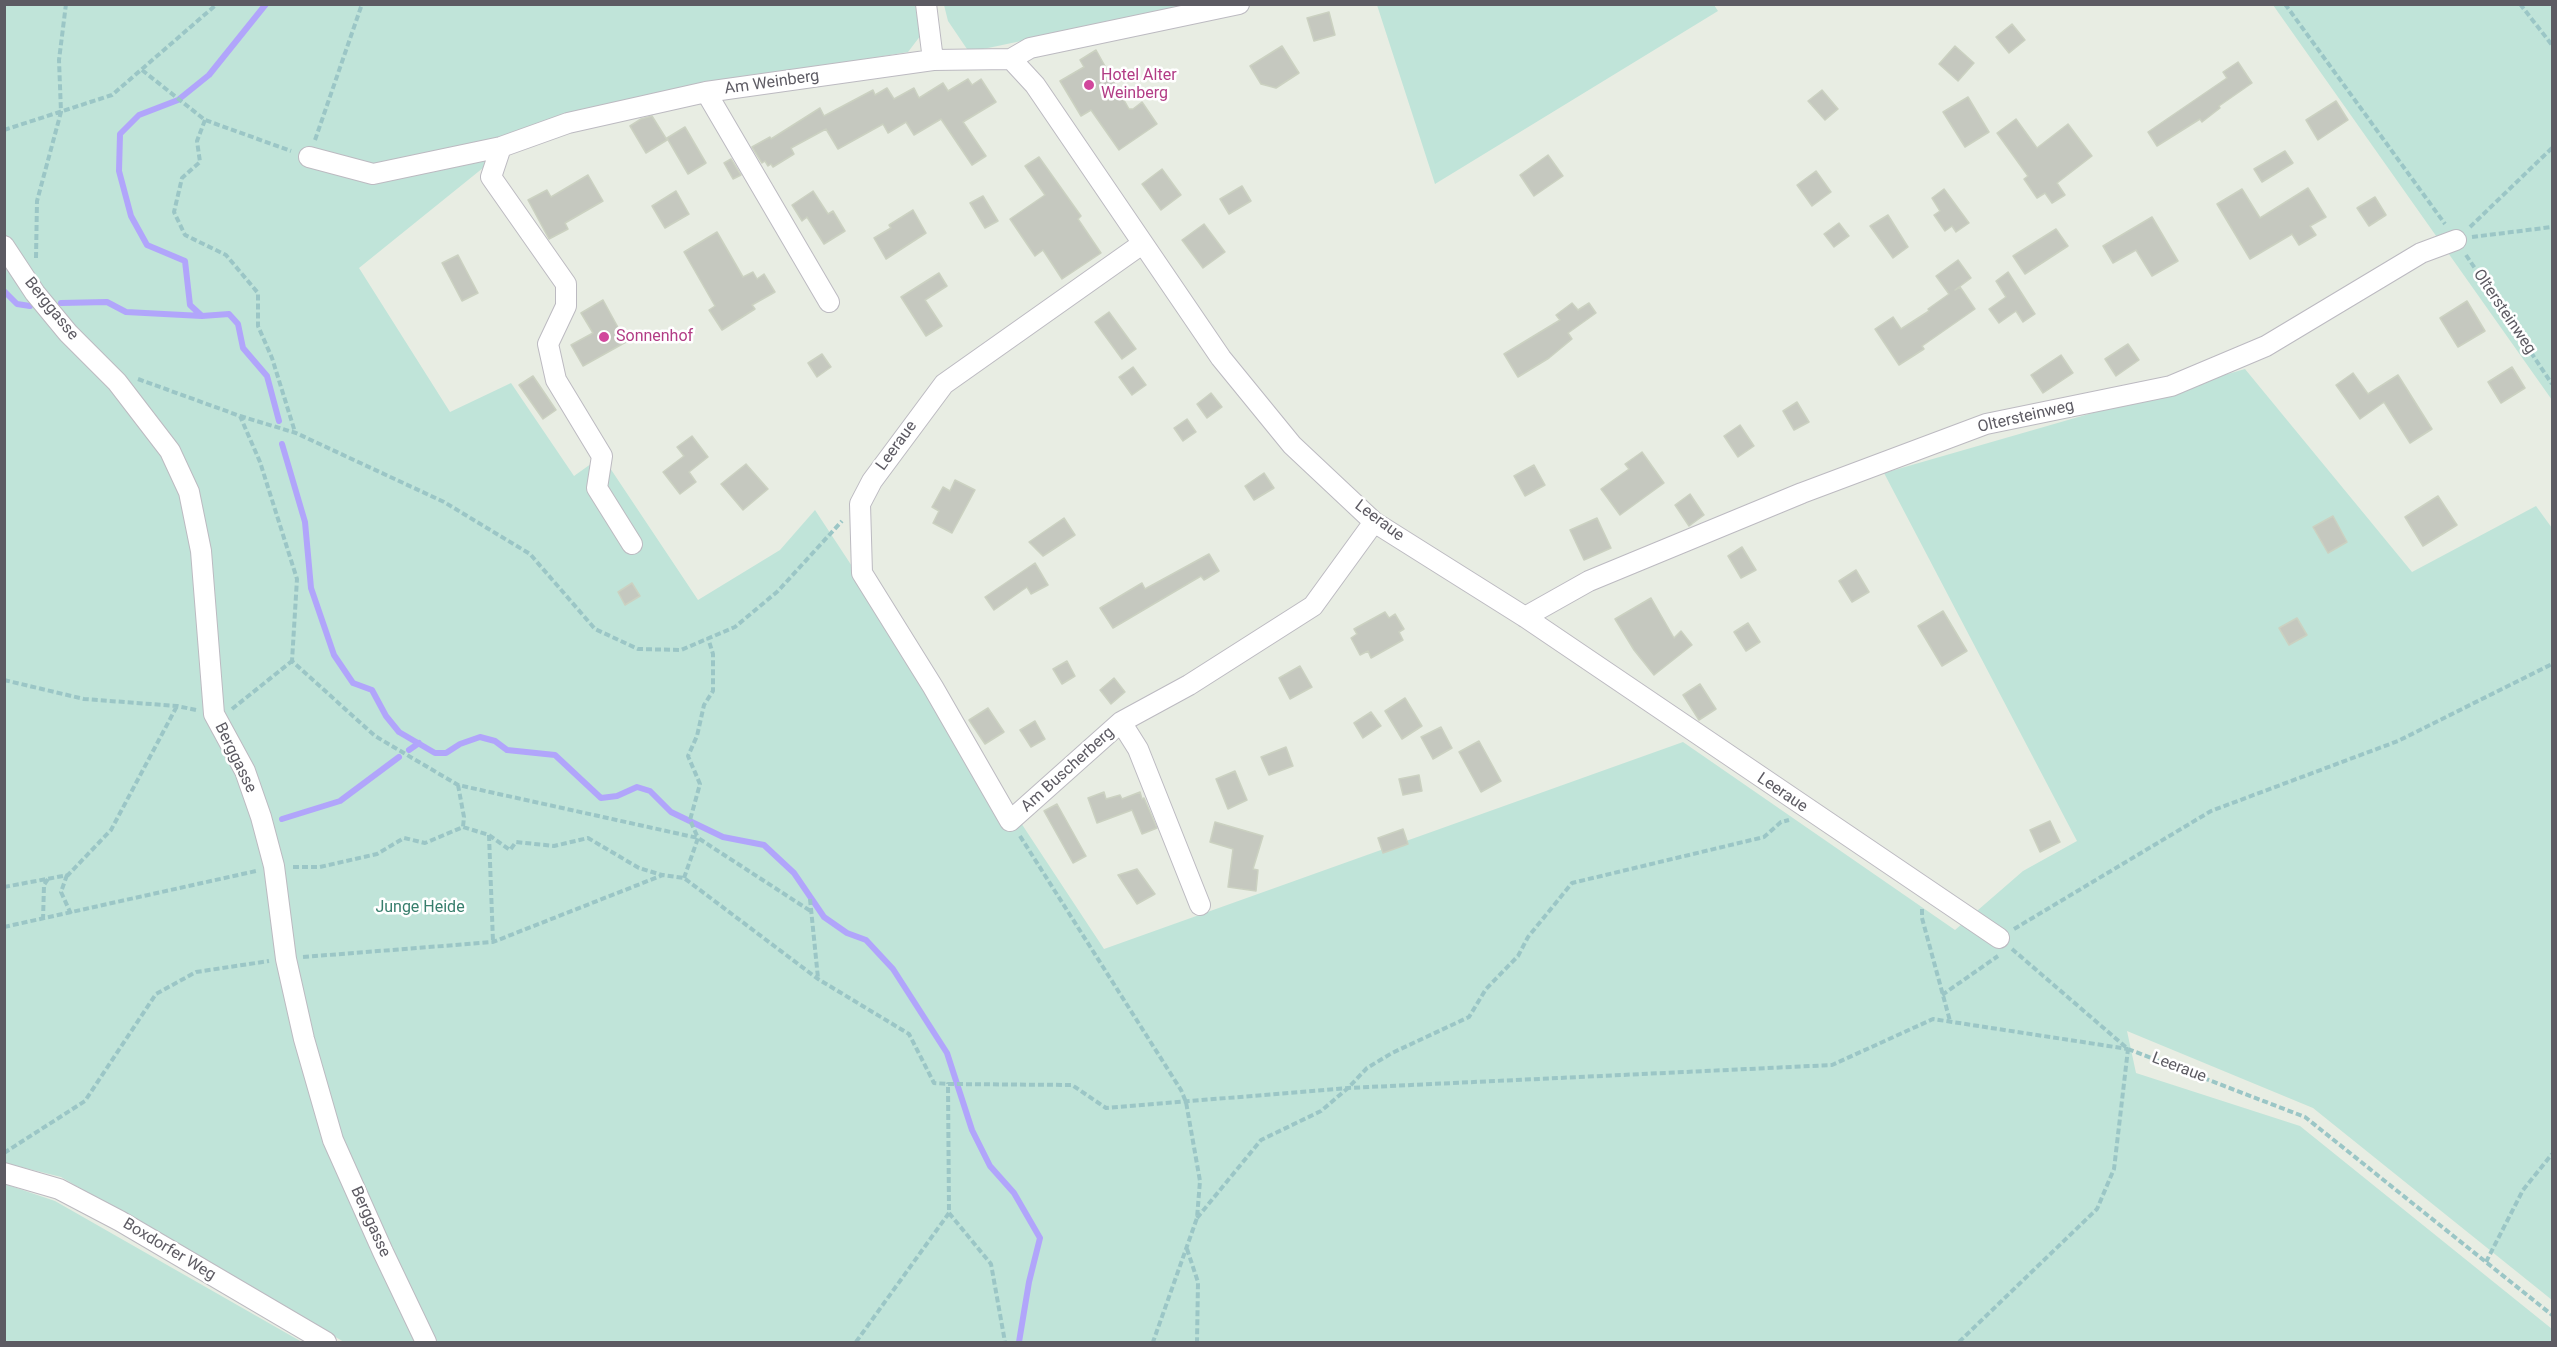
<!DOCTYPE html>
<html>
<head>
<meta charset="utf-8">
<style>
	body { margin:0 }
	#map { position:relative; width:2557px; height:1347px; overflow:hidden; background:#e8ede3; font-family:Roboto,sans-serif }
	canvas { display:block }
	.frame { position:absolute; inset:0; border:6px solid #5d5b63; pointer-events:none }
</style>
</head>
<body>
<div id="map">
<canvas width="2557" height="1347"></canvas>
<div class="frame"></div>
</div>
<script>
const ctx = document.querySelector('canvas').getContext('2d');
ctx.lineJoin = 'round';
function paint(path, color) {
  ctx.fillStyle = color;
  ctx.fill(path, 'evenodd');
}
function trace(path, color, width, dash) {
  ctx.strokeStyle = color;
  ctx.lineWidth = width;
  ctx.lineCap = dash ? 'butt' : 'round';
  ctx.setLineDash(dash || []);
  ctx.stroke(path);
}
function drawText(font, color, halo, rows, align = 'center') {
  ctx.font = font + ' Roboto,sans-serif';
  ctx.lineWidth = 5;
  ctx.setLineDash([]);
  ctx.textBaseline = 'middle';
  ctx.strokeStyle = halo;
  ctx.fillStyle = color;
  for (const [text, x, y, turn = 0] of rows) {
    ctx.save();
    ctx.translate(x, y);
    ctx.rotate((+turn || 0) * Math.PI / 180);
    ctx.textAlign = isNaN(turn) ? turn : align;
    if (halo) ctx.strokeText(text, 0, 0);
    ctx.fillText(text, 0, 0);
    ctx.restore();
  }
}
const green = new Path2D(`
	M687,4L915,5L921,35L908,52L712,84L504,151L359,268L450,412L511,383L574,476L602,456L698,600L780,550L815,510L1104,949L1683,742L1955,930L2023,871L2077,841L1884,473L2245,369L2412,572L2536,506L2552,528V1300L2313,1108L2127,1031L2136,1073L2300,1126L2552,1329V1342H344L61,1177L5,1163V5Z
	M944,5H1192L969,52L948,21Z
	M1714,5L1718,11L1435,184L1377,5Z
	M2273,5H2552V400Z
	M5,1184L55,1201L302,1342H5Z`);
const stream = new Path2D(`
	M266,4L209,75L178,100L139,115L120,134L119,171L131,216L147,245L185,261L190,305L202,316L229,314L238,324L243,348L267,376L279,421
	M4,291L17,304L30,306
	M61,303L107,302L126,312L202,316
	M282,444L305,522L311,588L334,655L353,683L372,690L386,716L399,732L435,753H446L460,744L480,737L495,741L507,750L555,755L601,798L617,796L637,787L650,791L671,812L723,837L764,845L794,873L824,917L847,933L866,940L893,969L947,1053L972,1130L990,1166L1014,1193L1040,1238L1029,1282L1019,1342
	M409,750L419,743
	M282,819L340,801L399,757`);
const building = new Path2D(`
	M1329,12L1335,35L1314,41L1307,18Z
	M2012,24L2025,40L2009,53L1996,37Z
	M1282,46L1299,73L1276,88L1261,84L1250,66Z
	M1955,46L1974,63L1958,81L1939,64Z
	M1096,50L1129,109H1133L1142,102L1157,124L1119,150L1091,110L1081,116L1060,81L1084,67L1080,60Z
	M2238,62L2252,83L2219,106L2220,108L2202,122L2200,119L2157,146L2148,132L2227,78L2223,72Z
	M968,79L972,85L981,79L996,102L963,122L986,156L972,165L941,119L914,135L906,122L888,133L883,124L838,149L826,129L791,148L794,154L773,167L771,164L768,166L765,161L762,163L752,147L770,137L771,139L820,108L824,116L873,90L875,95L887,88L894,99L914,88L919,98L943,83L948,91Z
	M1822,90L1838,109L1825,120L1808,101Z
	M1968,97L1989,132L1965,147L1943,112Z
	M2336,101L2348,120L2318,140L2306,120Z
	M652,116L667,140L646,153L630,126L641,119Z
	M2016,119L2037,148L2068,124L2092,156L2057,183L2065,195L2052,203L2045,193L2037,198L2024,179L2028,176L1997,133Z
	M685,127L706,163L688,174L667,138Z
	M2285,151L2293,163L2262,182L2254,169Z
	M1548,155L1563,176L1534,196L1520,175Z
	M1039,157L1081,216L1078,219L1101,253L1062,279L1043,250L1035,256L1010,219L1045,195L1025,166Z
	M731,159L741,175L733,179L724,163Z
	M1162,169L1181,195L1161,210L1142,184Z
	M1816,171L1831,192L1812,206L1797,185Z
	M588,175L603,201L565,223L568,229L549,239L528,200L547,190L551,197Z
	M1242,186L1251,201L1229,214L1220,199Z
	M2308,188L2326,217L2310,226L2316,235L2299,245L2292,234L2250,259L2217,204L2242,189L2260,218Z
	M1944,189L1969,223L1956,232L1952,226L1945,231L1934,215L1940,211L1932,198Z
	M676,191L689,214L665,228L652,206Z
	M813,191L828,214L833,211L845,231L824,244L807,217L802,221L792,205Z
	M983,196L998,221L985,228L970,203Z
	M2375,197L2386,215L2369,226L2357,208Z
	M913,210L926,233L886,259L874,238L891,228L889,225Z
	M1888,215L1908,247L1893,258L1870,226Z
	M2152,217L2178,261L2152,276L2136,250L2113,263L2103,246Z
	M1839,223L1849,236L1834,247L1824,234Z
	M1204,224L1225,252L1203,268L1182,240Z
	M2056,229L2068,246L2025,274L2013,256Z
	M717,232L743,277L753,272L757,279L764,274L775,292L752,305L755,309L722,330L709,310L715,306L684,252Z
	M458,255L478,293L462,301L442,263Z
	M1958,260L1971,278L1955,290L1960,287L1975,309L1922,346L1924,349L1899,365L1875,329L1893,317L1901,329L1929,311L1928,309L1949,294L1936,276Z
	M2008,272L2035,314L2023,322L2016,311L1999,323L1989,309L2006,297L1996,281Z
	M939,273L947,286L925,300L942,326L926,336L901,297Z
	M603,300L626,342L583,366L571,345L593,333L581,313Z
	M2467,301L2485,331L2458,347L2440,318Z
	M1572,303L1578,310L1589,303L1596,313L1568,333L1572,339L1549,358L1518,377L1504,354L1560,320L1556,315Z
	M1109,312L1136,349L1122,359L1095,322Z
	M2128,344L2139,360L2116,376L2105,359Z
	M822,354L831,367L817,377L808,363Z
	M2061,355L2073,373L2043,393L2031,375Z
	M1133,367L1146,385L1132,395L1119,377Z
	M2512,367L2525,388L2501,403L2488,382Z
	M2353,373L2368,394L2398,375L2432,429L2410,443L2384,402L2360,419L2336,385Z
	M533,376L556,410L543,419L519,385Z
	M1211,393L1222,407L1207,418L1197,404Z
	M1797,402L1809,422L1794,430L1783,411Z
	M1187,419L1196,432L1183,441L1174,428Z
	M1740,425L1754,446L1738,457L1724,436Z
	M692,436L708,457L689,472L696,482L680,494L663,472L684,456L677,447Z
	M1642,452L1664,483L1620,515L1601,489L1629,469L1625,464Z
	M746,464L768,489L743,510L721,484Z
	M1534,465L1545,485L1525,496L1514,476Z
	M1264,473L1274,488L1254,500L1245,486Z
	M955,480L975,490L952,533L933,523L939,511L932,507L943,487L950,491Z
	M1690,494L1704,515L1689,526L1675,505Z
	M2438,496L2457,525L2423,546L2405,517Z
	M2333,516L2347,542L2328,553L2313,527Z
	M1064,518L1075,535L1043,556L1029,542Z
	M1597,518L1611,548L1584,560L1570,530Z
	M1742,547L1756,570L1741,578L1728,556Z
	M1209,554L1219,571L1204,580L1201,576L1113,628L1100,608L1142,583L1145,589Z
	M1035,563L1048,585L1031,594L1027,587L994,610L985,597Z
	M1856,570L1869,592L1852,602L1839,581Z
	M632,583L640,596L625,605L618,592Z
	M1651,598L1674,638L1681,631L1692,645L1654,675L1634,650L1615,619Z
	M1943,611L1967,651L1942,666L1918,626Z
	M1385,612L1389,618L1395,614L1404,629L1399,632L1403,640L1371,658L1368,651L1360,655L1351,638L1357,634L1354,629Z
	M2297,618L2307,635L2289,645L2279,628Z
	M1748,623L1760,642L1746,651L1734,632Z
	M1067,661L1075,676L1062,684L1053,669Z
	M1300,666L1312,687L1290,699L1279,678Z
	M1114,678L1125,692L1111,704L1100,690Z
	M1700,684L1716,709L1699,720L1683,695Z
	M1405,698L1422,726L1402,739L1385,711Z
	M988,708L1004,732L985,744L969,720Z
	M1371,712L1381,726L1363,738L1354,723Z
	M1035,721L1045,739L1031,747L1020,730Z
	M1441,727L1452,748L1433,759L1421,737Z
	M1479,741L1501,781L1481,792L1459,752Z
	M1286,747L1293,766L1269,775L1261,757Z
	M1235,771L1247,800L1228,809L1216,779Z
	M1419,775L1422,791L1403,795L1399,779Z
	M1104,792L1106,799L1120,795L1122,799L1140,792L1142,799L1144,798L1157,828L1142,834L1132,810L1097,823L1088,798Z
	M1057,804L1086,856L1073,863L1044,811Z
	M2050,821L2060,842L2040,852L2030,830Z
	M1215,822L1263,836L1253,869L1258,870L1256,891L1228,887L1233,849L1210,842Z
	M1403,829L1408,844L1383,853L1378,838Z
	M1137,869L1155,894L1137,904L1118,875Z`);
const path = new Path2D(`
	M2285,4L2445,224
	M2520,4L2552,45
	M142,70L205,120L291,151
	M205,120L197,141L200,162L182,178L174,212L185,235L226,255L258,293V326L272,358L295,432
	M4,130L112,95L217,4
	M315,140L362,4
	M2470,227L2552,148
	M2472,237L2552,227
	M2466,255L2552,384
	M36,258L37,201L61,112L59,60L66,4
	M138,379L240,416L260,462L297,579L292,661L375,736L458,785L698,838L812,912
	M240,416L296,433L444,502L530,554L595,629L638,649L681,650L735,627L778,591L842,521
	M4,680L84,699L177,706L196,710
	M232,709L292,661
	M458,785L464,817L463,827
	M489,835L493,942
	M1020,836L1181,1090L1186,1102L1200,1181L1197,1218L1153,1342
	M293,867H320L377,854L404,838L425,843L463,827L489,835L510,850L516,842L554,846L588,838L639,868L662,875
	M67,875L61,892L71,914
	M684,878L698,838L690,820L700,784L688,756L697,736L704,705L713,691V654L708,638
	M4,887L68,875L111,830L177,706
	M810,899L818,978
	M1922,909V918L1950,1021
	M43,920L44,885L48,879
	M4,927L256,871
	M2014,929L2211,811L2398,741L2552,664
	M2012,949L2128,1049L2305,1117L2552,1315
	M303,957L493,942L663,875L684,878L818,979L909,1034L934,1083L948,1084
	M1942,995L1998,956
	M4,1153L85,1101L156,994L196,972L269,961
	M949,1213L991,1264L1005,1342
	M1197,1218L1261,1140L1321,1111L1348,1088L1367,1068L1392,1053L1469,1017L1486,989L1518,956L1528,937L1572,883L1764,837L1781,822L1789,820
	M1187,1249L1198,1282L1197,1342
	M2486,1262L2523,1190L2552,1154
	M856,1342L949,1213L948,1084L1072,1085L1106,1108L1348,1088L1832,1065L1933,1019L2128,1049
	M1959,1342L2097,1209L2114,1169L2128,1049`);
const minor = new Path2D(`
	M926,4L933,60
	M1011,59L1035,85L1221,358L1292,445L1374,522L1525,617L1999,938
	M706,92L829,302
	M501,147L491,177L566,284V306L548,344L556,380L602,456L597,488L632,544
	M309,157L373,174L501,147L568,123L706,92L933,60L1011,59L1030,48L1239,4
	M1142,244L944,384L872,481L860,504L862,573L933,687L1010,821L1121,722L1189,685L1313,606L1374,522
	M4,246L35,293L68,333L117,382L170,451L189,492L201,551L214,714L245,771L261,817L274,866L286,959L304,1039L333,1140L383,1252L426,1342
	M1525,617L1589,581L1802,493L1986,424L2171,386L2266,346L2421,253L2456,240
	M1121,722L1138,749L1200,905
	M4,1173L59,1189L120,1221L326,1342`);
const markers = [
	[1089,85,6,"#d1479c"],
	[604,337,6,"#d1479c"]
];
const hotelNames = [
	["Hotel Alter",1101,76],
	["Weinberg",1101,94],
	["Sonnenhof",616,337]
];
const streetNames = [
	["Am Weinberg",772,83,-8],
	["Berggasse",51,309,51],
	["Oltersteinweg",2504,312,56],
	["Oltersteinweg",2026,417,-13],
	["Leeraue",897,446,-54],
	["Leeraue",1379,521,37],
	["Berggasse",235,758,64],
	["Am Buscherberg",1068,770,-42],
	["Leeraue",1782,793,34],
	["Leeraue",2179,1068,21],
	["Berggasse",370,1222,66],
	["Boxdorfer Weg",169,1250,31]
];
const parkNames = [
	["Junge Heide",420,908]
];
paint(green, '#c0e4d9');
trace(stream, '#b1a5fb', 6);
paint(building, '#c5c8bf');
trace(building, '#cbd1c1', 1.5);
trace(minor, '#bcbac1', 22);
trace(path, '#9bc6c6', 4, [6, 3]);
trace(minor, '#fff', 20);
for (const [x, y, r, color] of markers) {
  const dot = new Path2D();
  dot.arc(x, y, r, 0, 2 * Math.PI);
  ctx.fillStyle = color;
  ctx.fill(dot);
  trace(dot, '#fff', 2);
}
drawText('16px', '#b23c85', '#fff', hotelNames, 'left');
drawText('16px', '#5d5b63', '#fff', streetNames);
drawText('16px', '#377e6c', '#fff', parkNames);
</script>
</body>
</html>
